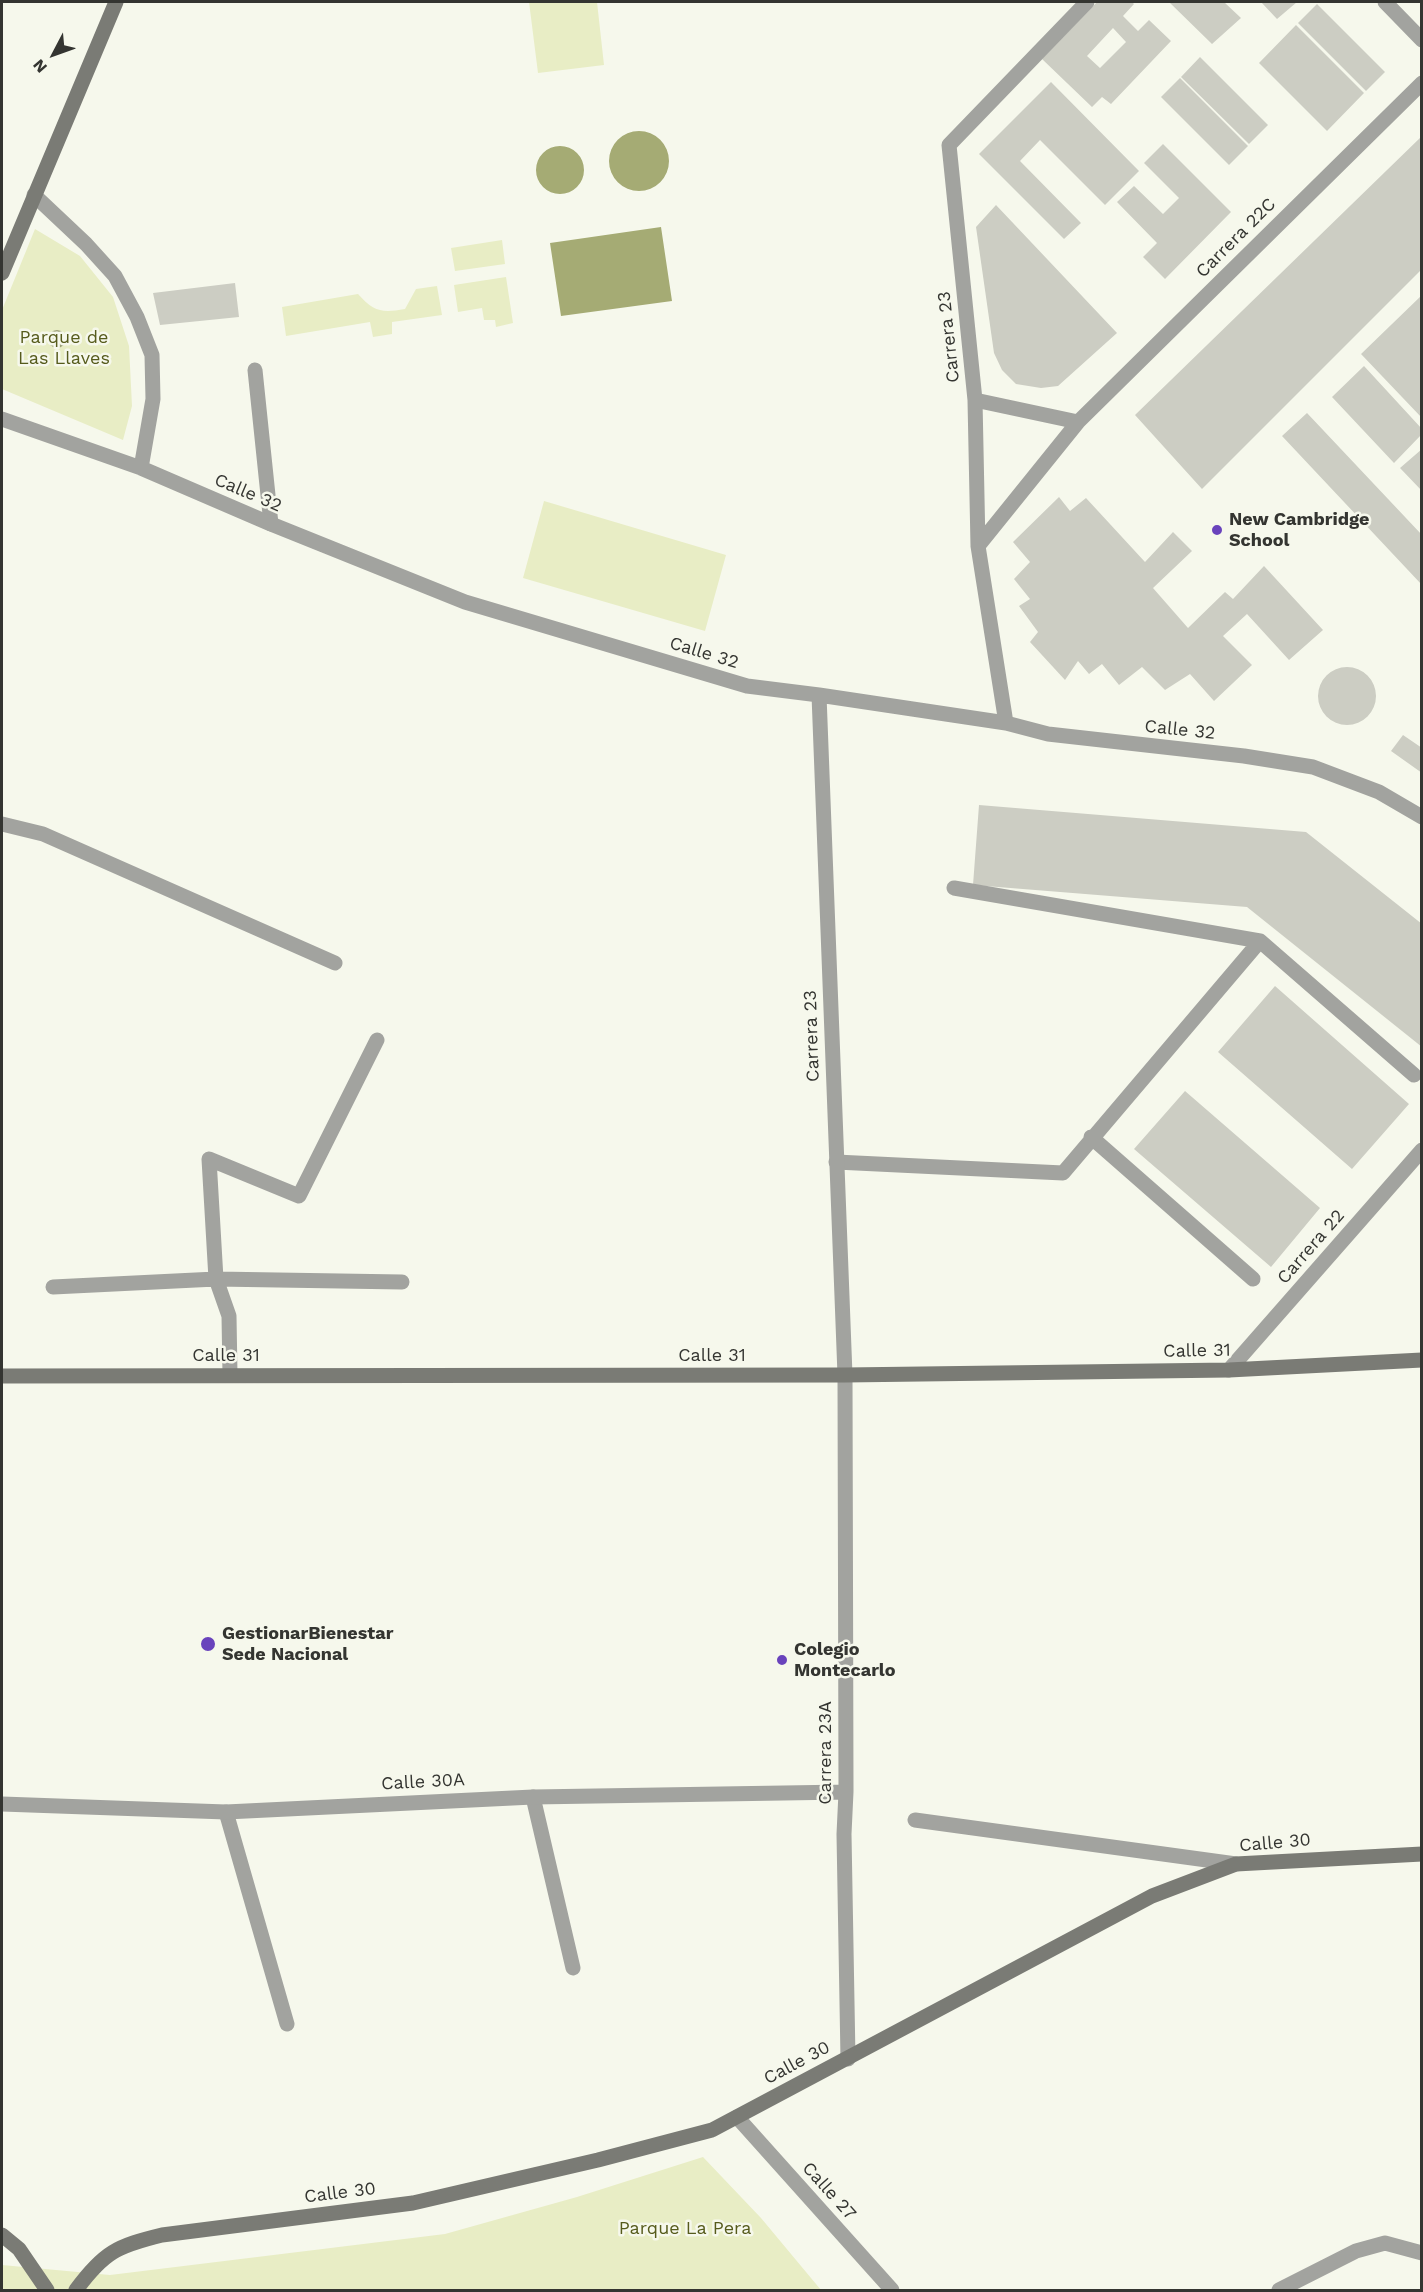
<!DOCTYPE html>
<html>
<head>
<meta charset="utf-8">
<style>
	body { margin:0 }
	#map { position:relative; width:1423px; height:2292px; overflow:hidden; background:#f6f8ec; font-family:"Work Sans",sans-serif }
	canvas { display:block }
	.frame { position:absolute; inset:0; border:3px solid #343531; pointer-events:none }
	.north { position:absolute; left:24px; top:24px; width:60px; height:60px; -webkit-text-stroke:4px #f6f8ec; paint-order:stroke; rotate:229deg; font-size:16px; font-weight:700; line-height:24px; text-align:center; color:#343531 }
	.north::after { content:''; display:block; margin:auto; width:21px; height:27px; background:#343531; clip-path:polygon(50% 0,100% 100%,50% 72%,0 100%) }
</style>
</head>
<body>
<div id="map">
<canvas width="1423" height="2292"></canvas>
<div class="frame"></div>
<div class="north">N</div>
</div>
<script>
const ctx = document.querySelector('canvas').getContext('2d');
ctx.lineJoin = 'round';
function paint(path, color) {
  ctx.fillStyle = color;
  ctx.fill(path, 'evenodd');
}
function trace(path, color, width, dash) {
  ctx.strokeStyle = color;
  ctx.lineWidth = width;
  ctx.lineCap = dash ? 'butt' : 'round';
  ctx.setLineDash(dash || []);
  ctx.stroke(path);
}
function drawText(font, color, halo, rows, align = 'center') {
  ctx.font = font + ' "Work Sans",sans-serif';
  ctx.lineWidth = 5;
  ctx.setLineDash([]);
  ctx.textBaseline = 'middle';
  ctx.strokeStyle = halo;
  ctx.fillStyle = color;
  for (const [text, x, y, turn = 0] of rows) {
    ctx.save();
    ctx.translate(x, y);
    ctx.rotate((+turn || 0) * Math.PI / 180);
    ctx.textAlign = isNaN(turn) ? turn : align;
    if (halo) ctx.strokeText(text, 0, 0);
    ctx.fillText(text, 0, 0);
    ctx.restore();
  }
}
const green = new Path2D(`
	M529,2H597L604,65L538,73Z
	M35,229L80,256L113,297L129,346L132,406L123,440L2,389V310Z
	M502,240L505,264L455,271L451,248Z
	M506,277L513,323L496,327L495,320H484L482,308L458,312L454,285Z
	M437,286L442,315L392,322V334L373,337L370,322L286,336L282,307L358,294C374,312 382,313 405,309L416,289Z
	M544,501L726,555L705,631L523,578Z
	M703,2157L761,2218L821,2290H2V2265L110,2275L445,2234L577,2197Z`);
const water = new Path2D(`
	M609 161a30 30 0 1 1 60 0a30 30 0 1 1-60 0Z
	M536 170a24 24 0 1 1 48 0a24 24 0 1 1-48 0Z
	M661,227L672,301L561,316L550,243Z`);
const building = new Path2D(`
	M1097,2H1132L1134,4L1123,16L1138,31L1149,20L1171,41L1111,104L1102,97L1092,107L1042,59ZM1113,28L1126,42L1100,68L1087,56Z
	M1169,2H1224L1241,18L1212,44Z
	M1261,2H1297L1277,19Z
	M1317,4L1385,72L1366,91L1298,23Z
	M1296,25L1364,93L1327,131L1259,63Z
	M1200,57L1268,125L1249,144L1181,77Z
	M1180,78L1248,146L1229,165L1161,97Z
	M1051,82L1139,171L1105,205L1040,140L1020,161L1081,223L1064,239L979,154Z
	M1422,136V269L1202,489L1135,415Z
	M1163,144L1231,212L1165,279L1143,257L1157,243L1117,202L1134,186L1163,214L1179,198L1144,163Z
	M996,205L1117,333L1058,386L1041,388L1016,384L1002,370L994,353L976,227Z
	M235,283L239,317L160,325L153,293Z
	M1422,295V418L1361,354Z
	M1364,366L1422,429V434L1394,463L1332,397Z
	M1307,413L1422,535V585L1282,436Z
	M1422,449V491L1400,468Z
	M1059,497L1070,511L1086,498L1145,562L1173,532L1192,551L1153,588L1188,628L1225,592L1233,599L1264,566L1323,630L1289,660L1247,614L1223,636L1252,665L1214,701L1190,674L1165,690L1142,667L1119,685L1102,664L1089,674L1078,661L1065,680L1030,642L1038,632L1019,606L1030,599L1014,579L1030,562L1013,542Z
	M1318 696a29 29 0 1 1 58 0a29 29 0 1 1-58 0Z
	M1403,735L1422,748V773L1391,751Z
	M979,805L1306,832L1422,924V1047L1247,907L973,885Z
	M1275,986L1409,1104L1352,1169L1218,1052Z
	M1185,1091L1320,1208L1271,1267L1134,1149Z`);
const lane = new Path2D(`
	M255,370L271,524
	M2,824L43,834L335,963
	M954,888L1260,941L1414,1075
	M1091,1137L1253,1279
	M836,1162L1063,1173L1260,941
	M53,1287L216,1279L402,1282
	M230,1375L229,1316L216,1279L209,1159L299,1196L377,1040
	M533,1797L573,1968
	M226,1812L287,2024`);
const street = new Path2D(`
	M1385,2L1422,40
	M34,195L86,244L115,276L137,317L152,355L153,399L141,468
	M975,400L1078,422
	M2,419L141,468L271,524L465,602L747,686L819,695L1006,723L1048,734L1244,756L1313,767L1379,792L1422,817
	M978,546L1078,422L1422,83
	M819,695L845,1375L846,1792L844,1834L848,2059
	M1006,723L978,546L975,400L949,145L1087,2
	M1229,1370L1422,1150
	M2,1804L226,1812L533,1797L846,1792
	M915,1820L1236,1864
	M737,2117L892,2290
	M1279,2290L1356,2251L1385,2243L1422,2253`);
const secondary = new Path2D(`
	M2,273L116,2
	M2,1376L845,1375L1229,1370L1422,1360
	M2,2235L19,2249L47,2290
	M76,2290C104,2252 117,2246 162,2235L413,2203L598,2160L712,2130L1152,1896L1236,1864L1422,1854`);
const trees = [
	[57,339]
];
const markers = [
	[1217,530,6,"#6943bc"],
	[208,1644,8,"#6943bc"],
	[782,1660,6,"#6943bc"]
];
const streetNames = [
	["Carrera 22C",1236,238,-45],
	["Carrera 23",949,337,-96],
	["Calle 32",248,493,23],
	["Calle 32",704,653,17],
	["Calle 32",1180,730,6],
	["Carrera 23",812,1036,-92],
	["Carrera 22",1311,1247,-49],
	["Calle 31",1197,1351,-1],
	["Calle 31",226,1356],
	["Calle 31",712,1356],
	["Carrera 23A",826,1753,-90],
	["Calle 30A",423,1782,-3],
	["Calle 30",1275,1843,-5],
	["Calle 30",797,2063,-28],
	["Calle 27",829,2191,48],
	["Calle 30",340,2193,-7]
];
const parkNames = [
	["Parque de",64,338],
	["Las Llaves",64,359],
	["Parque La Pera",685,2229]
];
const poiNames = [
	["New Cambridge",1229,520],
	["School",1229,541],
	["GestionarBienestar",222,1634],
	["Sede Nacional",222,1655],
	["Colegio",794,1650],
	["Montecarlo",794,1671]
];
paint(green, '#e8edc5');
paint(water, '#a5ab74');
paint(building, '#cccdc3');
trace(lane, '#a2a39f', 15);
trace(street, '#a2a39f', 15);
trace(secondary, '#7a7b75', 15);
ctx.fillStyle = '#9ea27a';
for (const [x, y] of trees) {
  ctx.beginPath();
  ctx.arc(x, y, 9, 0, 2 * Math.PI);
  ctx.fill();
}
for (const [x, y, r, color] of markers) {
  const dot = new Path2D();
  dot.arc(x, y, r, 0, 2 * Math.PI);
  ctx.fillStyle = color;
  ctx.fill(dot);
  trace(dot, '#f6f8ec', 2);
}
drawText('18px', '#343531', '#f6f8ec', streetNames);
drawText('18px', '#565b1c', '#f6f8ec', parkNames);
drawText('bold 18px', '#343531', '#f6f8ec', poiNames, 'left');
</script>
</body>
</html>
